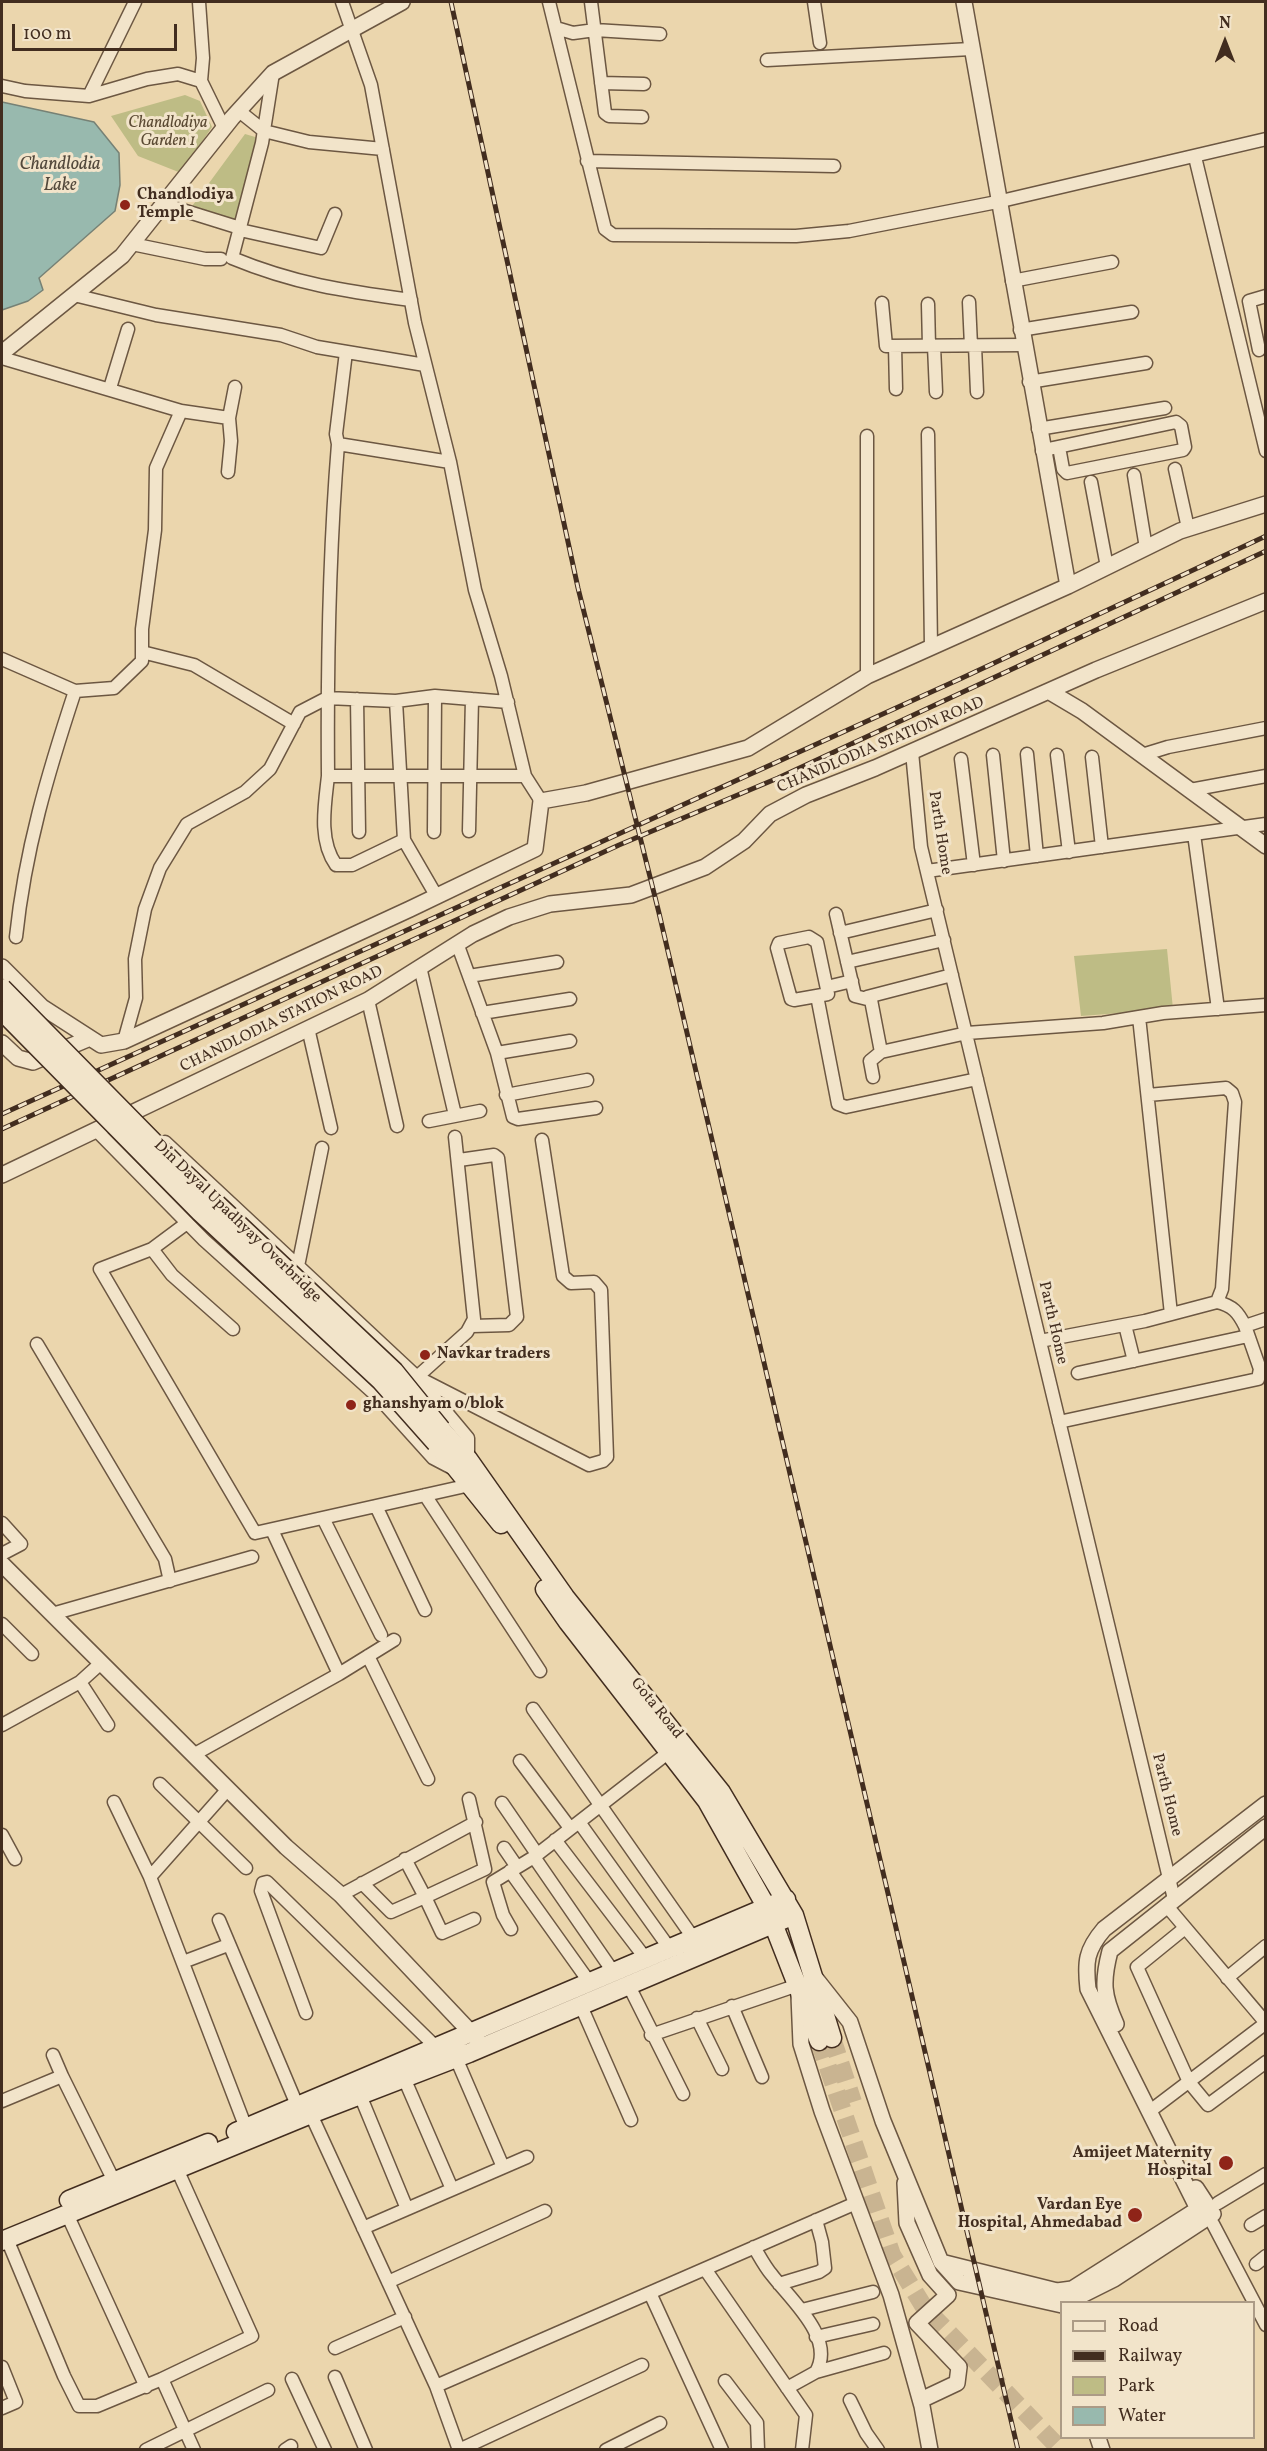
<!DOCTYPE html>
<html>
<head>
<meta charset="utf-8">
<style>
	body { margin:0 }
	#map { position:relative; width:1267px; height:2451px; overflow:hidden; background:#ebd6ad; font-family:Vollkorn,serif }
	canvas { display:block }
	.frame { position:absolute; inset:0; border:3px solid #422d1f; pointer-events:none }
	.legend { position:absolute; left:1060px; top:2301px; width:195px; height:138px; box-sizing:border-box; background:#f2e4ca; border:2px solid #ac9b86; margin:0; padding:8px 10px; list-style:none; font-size:18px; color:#422d1f }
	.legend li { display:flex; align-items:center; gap:12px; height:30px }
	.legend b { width:30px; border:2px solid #ac9b86 }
	.north { position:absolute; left:1195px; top:12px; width:60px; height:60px; -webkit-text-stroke:4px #f2e4ca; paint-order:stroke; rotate:0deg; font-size:16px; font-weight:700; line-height:24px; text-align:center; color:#422d1f }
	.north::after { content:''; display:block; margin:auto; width:21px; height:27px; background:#422d1f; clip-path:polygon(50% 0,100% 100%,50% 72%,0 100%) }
	.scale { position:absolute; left:12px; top:24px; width:165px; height:27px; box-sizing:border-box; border:3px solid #422d1f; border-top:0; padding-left:8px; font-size:18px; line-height:21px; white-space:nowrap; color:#422d1f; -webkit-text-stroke:4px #f2e4ca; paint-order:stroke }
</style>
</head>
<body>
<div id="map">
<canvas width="1267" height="2451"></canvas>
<div class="frame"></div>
<ul class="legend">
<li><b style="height:8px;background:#f2e4ca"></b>Road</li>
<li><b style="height:8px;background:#422d1f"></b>Railway</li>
<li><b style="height:16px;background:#bebc85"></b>Park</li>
<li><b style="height:16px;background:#98b9ae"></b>Water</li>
</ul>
<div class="north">N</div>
<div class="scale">100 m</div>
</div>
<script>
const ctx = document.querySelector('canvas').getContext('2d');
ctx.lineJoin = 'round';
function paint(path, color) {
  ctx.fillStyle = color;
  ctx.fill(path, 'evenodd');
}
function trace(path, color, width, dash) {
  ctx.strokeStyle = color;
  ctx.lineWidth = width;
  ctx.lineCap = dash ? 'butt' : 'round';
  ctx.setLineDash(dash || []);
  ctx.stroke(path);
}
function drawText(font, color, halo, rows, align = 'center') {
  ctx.font = font + ' Vollkorn,serif';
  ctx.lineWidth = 6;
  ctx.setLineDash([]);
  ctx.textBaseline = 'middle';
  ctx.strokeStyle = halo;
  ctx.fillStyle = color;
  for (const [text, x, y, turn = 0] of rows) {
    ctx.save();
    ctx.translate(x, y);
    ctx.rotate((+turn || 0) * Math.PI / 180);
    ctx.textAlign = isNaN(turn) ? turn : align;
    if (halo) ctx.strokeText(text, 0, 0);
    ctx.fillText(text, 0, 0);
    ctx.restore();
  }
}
const green = new Path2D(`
	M185,95L200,101L212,127L181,173L138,156L111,116Z
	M245,134L262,139L235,222L190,209Z
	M1167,949L1173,1009L1081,1016L1074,956Z`);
const water = new Path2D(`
	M2,102L94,122L119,153L120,185L115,211L39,278L43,290L28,301L2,310Z`);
const secondaryTunnel = new Path2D(`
	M832,2038L853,2102
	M819,2041L892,2255L924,2307L1061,2450`);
const minor = new Path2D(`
	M199,2L203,58L201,81
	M342,2L371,85L415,323L450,462L475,590L501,676L525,776L541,801
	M549,2L605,229L613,235L796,236L849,231L997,202L1266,139
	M591,2L605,113L609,116L642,117
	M814,2L820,43
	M556,28L573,33L595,30L660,34
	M767,60L971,49
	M273,73L262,143L232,258C295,284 344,291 411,300
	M601,83L644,84
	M2,86L25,91L89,96L147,79L178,74L201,81L224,128
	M89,96L135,2
	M239,111L264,131L309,142L383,149
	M1195,157L1266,451
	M587,161L834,166
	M163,204L240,228
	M240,230L321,248L335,214
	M132,244L205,259H221
	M1012,281L1112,262
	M74,295L156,315L281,335L317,347L425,365
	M969,302L971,346
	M882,303L886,346L1023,345
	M928,304L929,346
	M1020,330L1132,312
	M895,346L896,389
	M934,346L936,392
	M975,346L977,392
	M1259,350L1249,301L1266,296
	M2,358L181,411L156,468L155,530L142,629V661L114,688L75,691L2,659
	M1029,382L1146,363
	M110,388L128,329
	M181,411L229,418L231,441L228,472
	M229,418L235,387
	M1038,429L1165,408
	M928,434L931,647
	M867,436V676
	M338,444L336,434L346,352
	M1042,451L1053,448L1176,422L1181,426L1185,447L1183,450L1067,473L1063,469L1059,447
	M450,462L338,444C329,555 327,664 328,776H525
	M1175,469L1188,528
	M1134,475L1146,548
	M1091,482L1107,567
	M142,652L194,665L294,724
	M357,699L359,832
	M396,701L435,696L508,702
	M912,752L921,847L1174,1899
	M1027,754L1037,856
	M993,755L1004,861
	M1057,755L1069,852
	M1142,755L1168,747L1266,728
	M1092,757L1102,847
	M961,759L974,865
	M328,776C325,804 318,840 336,865H352L404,840
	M1190,790L1266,776
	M469,831L472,699
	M434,832L435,696
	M1194,834L1218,1009
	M927,871L1266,824
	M836,914L855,996L871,1000L881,1052L870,1061L873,1077
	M840,933L937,910
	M16,937C25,850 48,773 75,691
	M809,937L817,942L828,994L794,1000L791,999L777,948L779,943Z
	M457,943L497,1053L513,1117L518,1119L596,1108
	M847,962L944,940
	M420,967L455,1115
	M469,976L557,962
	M827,987L852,981
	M867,997L952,975
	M368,1000L397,1126
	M818,1001L838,1104L846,1107L977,1079
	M482,1013L570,999
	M1139,1017L1171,1314
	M308,1028L331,1128
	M124,1041L136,998L135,959L145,909L160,868L187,824L245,792L270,769L300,712L327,698L396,701L404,840L437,897
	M881,1052L967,1033L1103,1023L1163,1013L1266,1005
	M497,1053L570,1041
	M506,1095L587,1080
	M429,1121L480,1111
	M97,1131L204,1240L378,1397L433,1458L454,1469
	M165,1142L417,1377L468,1438V1459
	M459,1160L494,1155L498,1158L517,1317L509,1325L472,1326
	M187,1223L152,1249L100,1269L255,1533L470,1485
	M152,1249L172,1275L233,1329
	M295,1269L298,1266L322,1148
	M1217,1302C1233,1306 1238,1312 1245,1326
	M1125,1325L1134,1361
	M1040,1341L1145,1321L1217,1302L1222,1289L1235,1102L1232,1093L1226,1088L1148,1095
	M37,1344L165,1559L170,1581
	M1078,1373L1248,1336
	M417,1377L589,1465L603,1461L607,1457L601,1290L594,1282L571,1283L563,1276L542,1140
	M417,1377L467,1332L474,1319L455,1137
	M1059,1422L1258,1379L1260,1369L1245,1326L1266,1319
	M425,1495L540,1671
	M376,1506L425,1610
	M323,1518L381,1635
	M2,1523L21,1544L2,1554
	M272,1530L339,1674
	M52,1614L252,1557
	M2,1624L32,1654
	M368,1656L428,1779
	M80,1682L108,1725
	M533,1709L694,1939
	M2,1725L80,1682L101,1663
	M193,1755L339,1674L394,1640
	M520,1761L570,1828
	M160,1784L246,1868
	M114,1802L150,1877L246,2128
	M502,1803L537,1854
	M579,1822L669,1752
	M2,1835L15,1859
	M555,1840L646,1959
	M504,1848L517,1867
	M534,1857L614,1973
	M405,1859L425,1897L485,1869L469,1799
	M510,1871L590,1983
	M150,1877L228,1789
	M362,1883L391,1912L425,1897L442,1933L474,1919
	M341,1895L476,1822
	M1166,1905L1266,2023
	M219,1920L297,2105
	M1185,1928L1137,1967L1189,2082L1208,2105L1266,2062
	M511,1929L503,1915L493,1882L534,1857L579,1822L670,1949
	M183,1962L228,1945
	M1227,1978L1266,1946
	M629,1986L683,2094
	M581,2006L631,2120
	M732,2006L762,2077
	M306,2013L261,1891L263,1883L267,1882L437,2048
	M697,2018L722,2069
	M651,2035L798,1985
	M53,2055L62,2076
	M456,2058L503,2167
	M404,2078L452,2189
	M360,2095L407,2209
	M2,2101L62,2076L114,2181
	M308,2108L436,2386
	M1154,2108L1266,2023
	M177,2169L252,2336L162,2379L194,2450
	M1218,2203L1266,2174
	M67,2214L146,2387
	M1213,2224L1266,2325
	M1251,2225L1266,2216
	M363,2228L527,2157
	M7,2239L64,2376L79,2406H97L162,2379
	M754,2247C760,2257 765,2267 772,2275C790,2299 836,2338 816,2372L787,2388
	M1256,2264L1266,2256
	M705,2269L806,2415L802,2450
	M388,2282L545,2211
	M779,2284L819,2272L825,2268L822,2242L816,2220
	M650,2293L722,2450
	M802,2310L873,2292
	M816,2337L873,2324
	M335,2348L405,2317
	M2,2367L16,2402L2,2408
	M816,2372L884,2353
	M335,2377L366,2450
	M292,2379L325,2450
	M725,2381L757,2423L758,2450
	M850,2400L866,2433L878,2450
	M146,2450L268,2390
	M285,2450L291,2446
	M459,2450L436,2386L856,2203
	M459,2450L642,2365
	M606,2450L660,2423`);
const tertiary = new Path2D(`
	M2,353L122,256L232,118L273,73L402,2
	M1068,586L1180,531L1266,504
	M1050,692L1082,711L1266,846
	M2,967L42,1007L101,1045L124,1041L410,909L535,849L541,801L586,793L748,748L867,676L1068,586L964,2
	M2,1043L18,1058L33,1062L90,1038
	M2,1175L368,1000L473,934L509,917L550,904L631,895L705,867L744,841L770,814L806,795L875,768L1096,670L1266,601
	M2,1564L286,1847L341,1895L477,2039
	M816,1979L850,2022L883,2121L941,2262L959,2282L1062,2305
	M799,1996L801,2044L822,2111L891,2295L922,2406L930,2450
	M1116,2024C1103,1995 1102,1982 1110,1951L1266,1827
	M905,2183L907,2223L930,2275L948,2295L917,2323L959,2367L957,2383L921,2400
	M941,2262L1057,2291L1072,2289L1198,2209L1088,1989C1085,1962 1086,1950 1104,1929L1266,1804
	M1068,2302L1114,2279L1213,2214L1196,2188
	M1098,2438L1102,2450`);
const secondary = new Path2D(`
	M441,1429L468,1459L565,1597L721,1792L794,1915L832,2038
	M436,1443L501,1524
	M545,1589L568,1622L707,1801L767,1908L819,2041
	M236,2132L786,1899
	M69,2200L208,2143
	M2,2241L311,2114L469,2053L794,1915`);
const rail = new Path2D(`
	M451,2L578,588L659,913L1018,2450
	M2,1114L962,678L1266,536
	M2,1129L619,845L778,778L1266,551`);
const secondaryBridge = new Path2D(`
	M2,988L185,1174L394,1371L441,1429
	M2,1011L200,1212L381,1381L436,1443`);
const markers = [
	[125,205,6,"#8f2418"],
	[425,1355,6,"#8f2418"],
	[351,1405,6,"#8f2418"],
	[1226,2163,8,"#8f2418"],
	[1135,2215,8,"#8f2418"]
];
const parkNames = [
	["Chandlodiya",168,124],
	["Garden 1",168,142]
];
const poiNames = [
	["Chandlodiya",137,196],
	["Temple",137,214],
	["Navkar traders",437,1355],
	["ghanshyam o/blok",363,1405],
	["Amijeet Maternity",1212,2154,"right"],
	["Hospital",1212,2172,"right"],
	["Vardan Eye",1122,2206,"right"],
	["Hospital, Ahmedabad",1122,2224,"right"]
];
const streetNames = [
	["CHANDLODIA STATION ROAD",881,746,-23],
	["Parth Home",939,833,81],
	["CHANDLODIA STATION ROAD",282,1020,-26],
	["Din Dayal Upadhyay Overbridge",237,1222,44],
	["Parth Home",1052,1323,77],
	["Gota Road",656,1709,51],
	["Parth Home",1166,1795,76]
];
const waterNames = [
	["Chandlodia",60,166],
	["Lake",60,187]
];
paint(green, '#bebc85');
paint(water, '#98b9ae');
trace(water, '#768175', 1.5);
trace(secondaryTunnel, '#c9b491', 18, [18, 9]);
trace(minor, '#6c5742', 15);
trace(tertiary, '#6c5742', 18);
trace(secondary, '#422d1f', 21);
trace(minor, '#f2e4ca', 12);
trace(tertiary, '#f2e4ca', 15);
trace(secondary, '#f2e4ca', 18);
trace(rail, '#422d1f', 5);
trace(rail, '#f2e4ca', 3, [9]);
trace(secondaryBridge, '#422d1f', 21, []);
trace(secondaryBridge, '#f2e4ca', 18);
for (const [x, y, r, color] of markers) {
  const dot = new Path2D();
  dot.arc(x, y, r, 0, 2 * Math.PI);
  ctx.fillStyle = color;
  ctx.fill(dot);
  trace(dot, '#f2e4ca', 2);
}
drawText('italic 16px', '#5b4a33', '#f2e4ca', parkNames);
drawText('bold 16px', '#422d1f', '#f2e4ca', poiNames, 'left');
drawText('16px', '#422d1f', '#f2e4ca', streetNames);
drawText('italic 18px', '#53493c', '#f2e4ca', waterNames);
</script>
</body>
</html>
